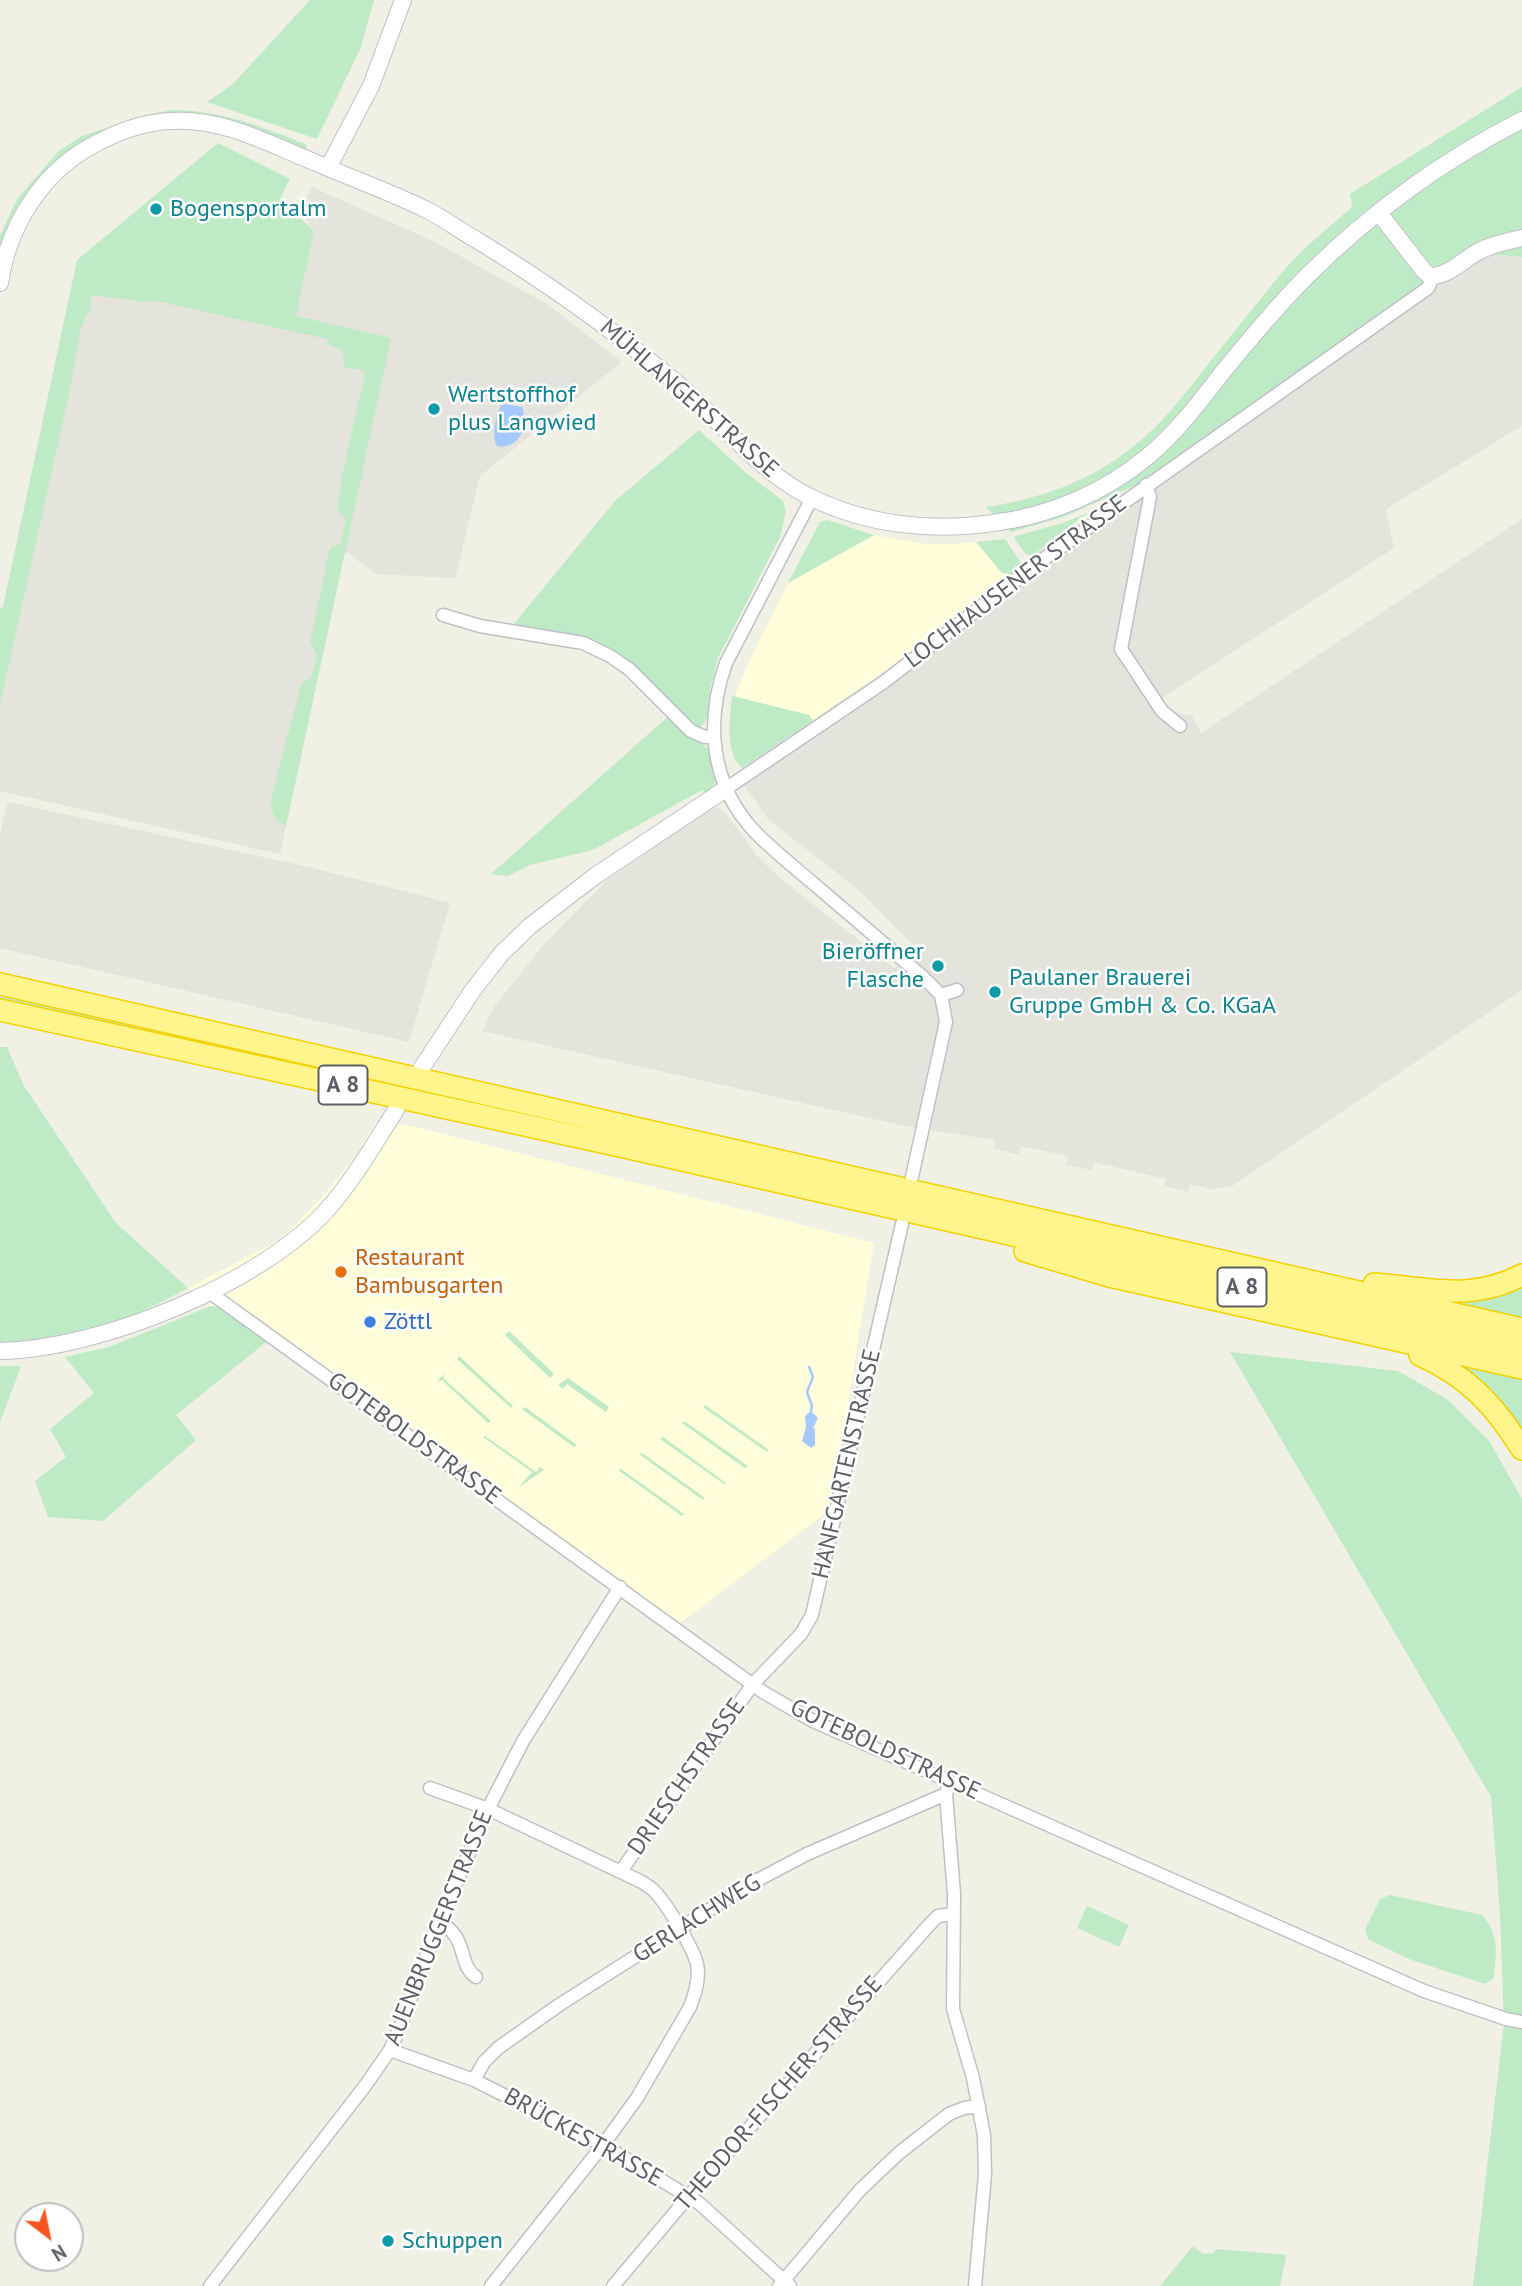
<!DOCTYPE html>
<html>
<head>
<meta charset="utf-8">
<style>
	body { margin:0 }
	#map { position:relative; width:1522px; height:2286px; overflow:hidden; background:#f0f0e4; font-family:"PT Sans",sans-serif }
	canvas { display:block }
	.north { position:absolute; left:14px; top:2202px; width:70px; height:70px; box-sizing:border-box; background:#fff; border:2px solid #bebfc2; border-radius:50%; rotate:148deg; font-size:19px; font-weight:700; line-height:28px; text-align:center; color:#5c5f66 }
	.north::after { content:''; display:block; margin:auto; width:24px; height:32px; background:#fb551f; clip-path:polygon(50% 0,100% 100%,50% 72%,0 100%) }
</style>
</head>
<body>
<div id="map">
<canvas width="1522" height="2286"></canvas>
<div class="north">N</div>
</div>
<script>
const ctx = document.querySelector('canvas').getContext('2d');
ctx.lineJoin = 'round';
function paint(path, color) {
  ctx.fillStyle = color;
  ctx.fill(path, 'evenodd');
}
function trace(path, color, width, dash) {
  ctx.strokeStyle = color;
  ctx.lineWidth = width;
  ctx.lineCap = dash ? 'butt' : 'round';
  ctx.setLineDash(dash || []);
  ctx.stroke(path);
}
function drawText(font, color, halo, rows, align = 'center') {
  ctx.font = font + ' "PT Sans",sans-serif';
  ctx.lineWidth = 5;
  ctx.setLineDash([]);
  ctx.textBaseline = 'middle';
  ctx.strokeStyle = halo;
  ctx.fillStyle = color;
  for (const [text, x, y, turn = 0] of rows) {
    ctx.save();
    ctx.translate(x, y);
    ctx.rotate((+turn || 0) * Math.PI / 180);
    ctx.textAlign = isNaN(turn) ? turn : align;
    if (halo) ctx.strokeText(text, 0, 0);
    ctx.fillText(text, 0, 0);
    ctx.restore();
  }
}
const commercial = new Path2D(`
	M874,535L925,544H952L976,542L1001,572L1011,576L880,675L813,720L809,715L735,696L754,650L788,583Z
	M377,1121L416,1127L874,1243L831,1509L673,1628L223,1307L211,1306L188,1288L281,1239L323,1196L353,1160Z`);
const industrial = new Path2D(`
	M312,187L433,241L547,304L622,362L480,476L455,578L376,574L345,551L280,854L0,791V620L77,266L296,315L314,231L305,219L303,207Z
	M1490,254L1522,257V426L1386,509L1394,548L1160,699L1167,710L1192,716L1201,733L1522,519V990L1232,1186L1211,1189L1190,1184L1188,1192L1164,1186L1166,1179L1094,1162L1092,1170L1066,1165L1068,1156L1021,1146L1018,1154L994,1149L995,1140L905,1126L482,1031L494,1007L545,943L608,879L708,810L716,807L724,811L759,858L781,879L894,968L919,951L861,892L768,819L744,785L742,768L880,675L983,598L1011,576L1021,563L1052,541L1143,482L1419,287Z
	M8,802L309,867L450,903L409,1042L0,948V834Z`);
const green = new Path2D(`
	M310,0H374L361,47L317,139L207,102L232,85Z
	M1522,87V257L1490,254L1419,287L1143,482L1063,517L1011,532L986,507C1040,499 1091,481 1134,446C1162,424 1184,395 1206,367C1232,334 1258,302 1284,270L1306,247L1352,207L1350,194Z
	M172,110C220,110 264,127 307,145L305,152L174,115L63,158L0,255V235L17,199L59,151L82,136L145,115Z
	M218,143L290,179L280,199L314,231L296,316L391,338L286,826C274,819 271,814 271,799L302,682L311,678L317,655L310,643L330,548L341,544L346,519L337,510L343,471L365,374L361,369L345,368L342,350L329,345L327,339L152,300L146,302L92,295L89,310L81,328L69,394L0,704V608L3,607L77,260Z
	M699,430L745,472L783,501L786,511L780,537L718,658L710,689L707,719L699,729L693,726L610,652L512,626L615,501Z
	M1089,512L1031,556L1025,553L1014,538L1016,536L1063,523Z
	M827,520L874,535L788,583L820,522Z
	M1005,539L1021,563L1011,576L1001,572L976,542Z
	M732,696L809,715L813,720L742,768C724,751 730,718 732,696Z
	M672,713L709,750L716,779L714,786L706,794L702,790L593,850L530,865L508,876L491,874Z
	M0,990L202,1037L200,1049L0,1005Z
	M0,1047H7L24,1086L116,1223L188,1288C125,1323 72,1340 0,1343Z
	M1522,1280V1319L1417,1295Z
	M211,1306L223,1307L270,1339L176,1415L196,1440L103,1521L48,1517L35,1481L66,1457L50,1429L94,1393L65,1357L109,1347Z
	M509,1331L554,1374L550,1378L505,1335Z
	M1230,1352L1398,1371L1448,1400L1489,1441L1522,1499V2286H1473L1504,2023L1500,1914L1491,1797Z
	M459,1356L513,1406L511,1408L457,1359Z
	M1452,1361L1522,1376V1438Z
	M0,1366H21L0,1422Z
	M445,1373L443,1378L491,1421L488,1423L442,1380L437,1382Z
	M568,1378L609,1407L606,1412L567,1384L563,1389L558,1385Z
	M705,1405L769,1450L767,1452L703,1407Z
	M525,1407L577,1445L574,1447L522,1409Z
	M684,1421L748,1466L745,1468L682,1423Z
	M485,1436L536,1472L540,1467L544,1470L518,1488L532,1472L483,1437Z
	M663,1437L726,1483L724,1484L660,1439Z
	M642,1453L705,1498L703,1500L639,1454Z
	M621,1469L684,1514L682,1516L618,1470Z
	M1390,1895L1482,1915C1500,1935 1496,1953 1494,1978L1485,1984L1409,1959L1368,1939L1365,1929L1380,1899Z
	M1087,1906L1129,1925L1119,1947L1077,1928Z
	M1193,2246L1203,2254L1213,2253L1217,2249L1286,2255L1280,2286H1160Z`);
const water = new Path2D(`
	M505,404L522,407C529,425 520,450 497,446C491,435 496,416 501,405Z
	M811,1411L818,1418L813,1428L815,1429V1445L811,1448L802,1441L806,1427L805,1416Z`);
const stream = new Path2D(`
	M809,1367L813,1377L807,1392L812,1406L811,1411`);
const street = new Path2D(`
	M1146,485L1150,497L1121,649L1162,711L1180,726
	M812,498L726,663C705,722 710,785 756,833C776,853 799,871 821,890C855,919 889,948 923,977L941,995L946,1022L912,1177
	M443,615L480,626L583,643L610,656L629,669L691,731L705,737L713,736
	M727,788L884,682L1031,568L1428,288L1433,277
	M941,995L957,990
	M209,1292L763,1692L813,1721L1424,1991L1506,2019L1522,2022
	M430,1788L488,1809L642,1882C646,1885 652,1888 655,1892C667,1904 693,1948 697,1964C700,1979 695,1994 690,2007L637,2098L603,2145L491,2286
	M948,1788L946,1794L954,1894L953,2009L973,2078L984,2135L985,2174L975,2286
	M621,1871L753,1684L801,1634L812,1615L902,1224
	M439,1922C469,1937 457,1964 476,1977
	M390,2050L474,2080L603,2145L699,2203L790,2286
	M474,2080L484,2062L498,2048L562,2003L750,1884L807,1854L946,1794
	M210,2286L365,2086L390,2050L401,2025L439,1922L488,1809L523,1741L620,1587
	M613,2286L688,2197L929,1925L938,1916L953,1914
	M779,2286L860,2190L899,2153L949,2114L964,2108L979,2106`);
const secondary = new Path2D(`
	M328,168L371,86L403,0
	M1379,213L1424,271L1430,276C1448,277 1464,259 1479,251C1493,244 1507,241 1522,238
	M0,283C9,223 44,169 99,142C120,131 146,122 171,121C223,118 267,143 314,162C351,178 390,192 427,210C443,218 459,230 475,239C543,280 606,325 667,375C716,414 753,468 810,497C867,525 931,532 993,523C1049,516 1104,493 1147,457C1176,433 1199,403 1222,373C1250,339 1278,305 1309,274C1371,213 1445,159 1522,120
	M421,1069L473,990L502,953L530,926L595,876L727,788
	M0,1351C100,1349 258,1285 326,1211C353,1181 374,1144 396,1110`);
const highway = new Path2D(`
	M0,984L1522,1329
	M0,1010L629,1148L1522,1350
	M1025,1251L1109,1276L1522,1368
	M1374,1284C1429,1288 1470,1302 1522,1275
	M1420,1355C1469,1377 1494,1405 1522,1449`);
const markers = [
	[156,209,7,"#0f9aa8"],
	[434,409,7,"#0f9aa8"],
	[938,966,7,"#0f9aa8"],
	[995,992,7,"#0f9aa8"],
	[341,1272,7,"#e8710a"],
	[370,1322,7,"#3f7fe0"],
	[388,2241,7,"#0f9aa8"]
];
const shields = [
	[343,1085,49],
	[1242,1287,49]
];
const shieldNames = [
	["A 8",343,1085],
	["A 8",1242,1287]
];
const cultureNames = [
	["Bogensportalm",170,209],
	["Wertstoffhof",448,395],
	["plus Langwied",448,423],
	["Bieröffner",924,952,"right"],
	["Flasche",924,980,"right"],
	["Paulaner Brauerei",1009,978],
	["Gruppe GmbH & Co. KGaA",1009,1006],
	["Schuppen",402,2241]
];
const streetNames = [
	["MÜHLANGERSTRASSE",689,399,41],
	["LOCHHAUSENER STRASSE",1016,582,-37],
	["GOTEBOLDSTRASSE",414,1439,36],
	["HANFGARTENSTRASSE",847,1464,-77],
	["GOTEBOLDSTRASSE",885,1750,25],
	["DRIESCHSTRASSE",687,1777,-55],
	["GERLACHWEG",697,1919,-32],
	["AUENBRUGGERSTRASSE",439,1928,-68],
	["THEODOR-FISCHER-STRASSE",779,2094,-49],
	["BRÜCKESTRASSE",583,2138,29]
];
const foodNames = [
	["Restaurant",355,1258],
	["Bambusgarten",355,1286]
];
const shopNames = [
	["Zöttl",384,1322]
];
paint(commercial, '#fffdda');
paint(industrial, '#e4e3dc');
paint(green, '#beeac5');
paint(water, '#a5c9ff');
trace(stream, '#a5c9ff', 2.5);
trace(street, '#bec0c6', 15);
trace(secondary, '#bfc1c9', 18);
trace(highway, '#f4d100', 24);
trace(street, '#fff', 12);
trace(secondary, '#fff', 16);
trace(highway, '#fff58c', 21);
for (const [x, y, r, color] of markers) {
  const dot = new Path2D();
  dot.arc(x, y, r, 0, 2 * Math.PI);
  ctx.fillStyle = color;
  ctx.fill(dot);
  trace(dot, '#fff', 2.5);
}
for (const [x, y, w] of shields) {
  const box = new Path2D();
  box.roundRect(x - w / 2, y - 19.5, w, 39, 5);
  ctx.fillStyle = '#fff';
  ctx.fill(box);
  trace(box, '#5c5f66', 2);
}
drawText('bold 23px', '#5c5f66', null, shieldNames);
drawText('24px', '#0d838f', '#fff', cultureNames, 'left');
drawText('24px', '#5c5f66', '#fff', streetNames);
drawText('24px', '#c56008', '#fff', foodNames, 'left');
drawText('24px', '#366cbe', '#fff', shopNames, 'left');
</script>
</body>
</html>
